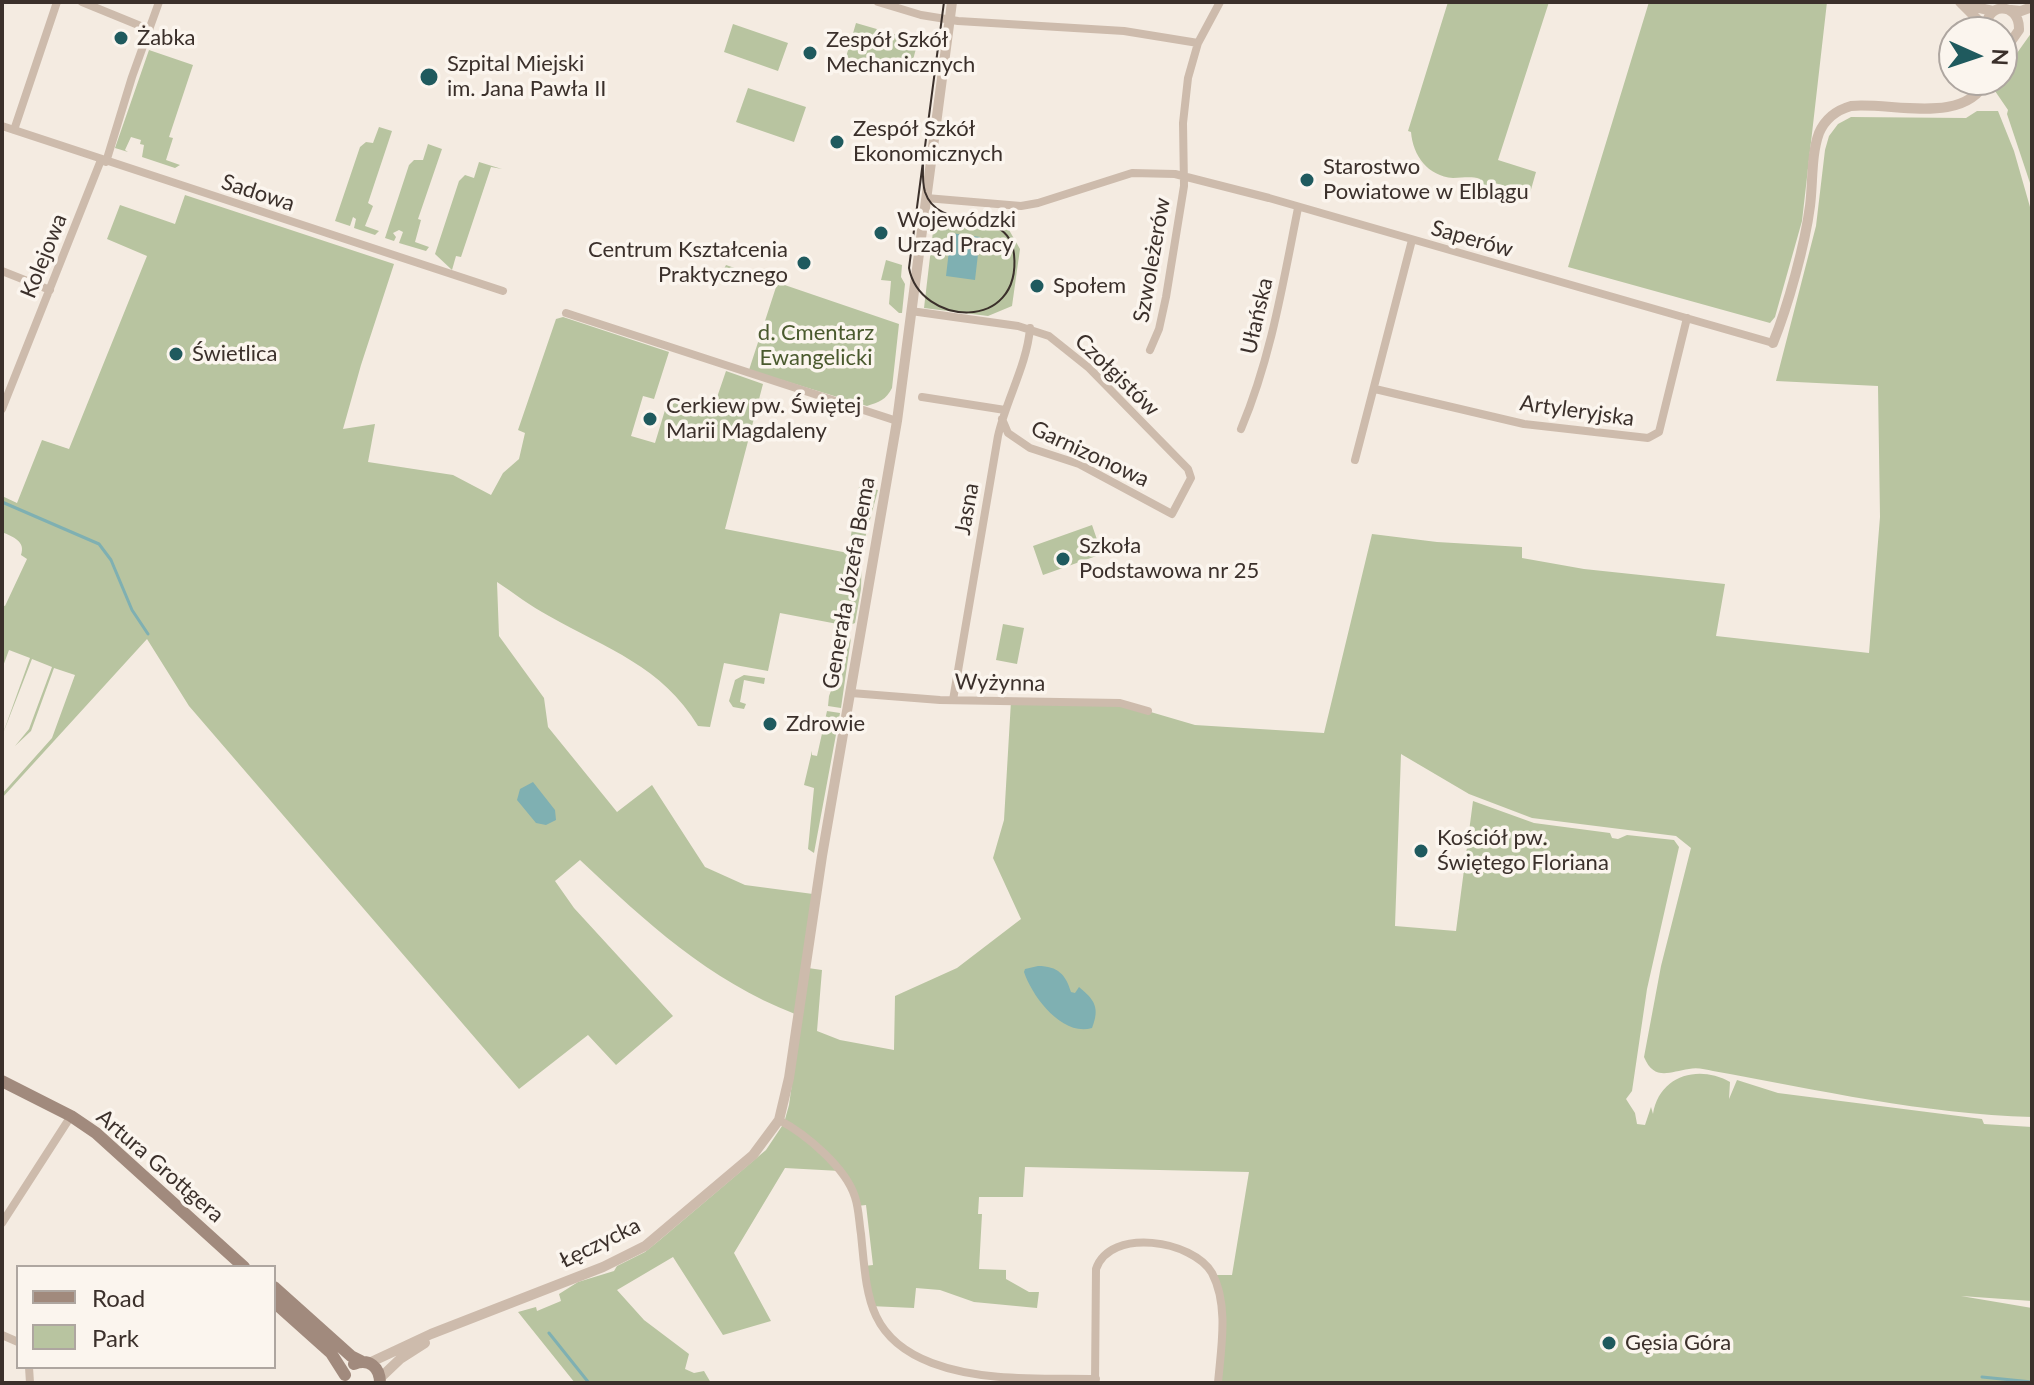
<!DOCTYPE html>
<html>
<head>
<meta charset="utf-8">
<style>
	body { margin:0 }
	#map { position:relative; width:2034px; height:1385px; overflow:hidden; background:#f4ebe1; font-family:Lato,sans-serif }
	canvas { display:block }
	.frame { position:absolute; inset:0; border:4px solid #3b302b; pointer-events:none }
	.legend { position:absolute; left:16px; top:1265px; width:260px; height:104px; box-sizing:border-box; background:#fbf5ee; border:2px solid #aea6a0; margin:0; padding:10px 14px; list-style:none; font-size:24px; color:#3b302b }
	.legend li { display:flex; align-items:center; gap:16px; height:40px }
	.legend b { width:40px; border:2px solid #aea6a0 }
	.north { position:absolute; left:1938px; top:16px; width:80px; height:80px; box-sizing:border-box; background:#fbf5ee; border:2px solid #aea6a0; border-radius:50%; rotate:93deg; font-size:22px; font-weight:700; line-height:32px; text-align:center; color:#3b302b }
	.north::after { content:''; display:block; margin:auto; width:28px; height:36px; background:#1f5a5e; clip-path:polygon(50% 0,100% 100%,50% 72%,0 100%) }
</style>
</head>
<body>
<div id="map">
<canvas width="2034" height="1385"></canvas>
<div class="frame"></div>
<ul class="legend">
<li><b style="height:10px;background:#a18a7d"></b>Road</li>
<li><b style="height:22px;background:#b8c4a0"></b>Park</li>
</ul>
<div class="north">N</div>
</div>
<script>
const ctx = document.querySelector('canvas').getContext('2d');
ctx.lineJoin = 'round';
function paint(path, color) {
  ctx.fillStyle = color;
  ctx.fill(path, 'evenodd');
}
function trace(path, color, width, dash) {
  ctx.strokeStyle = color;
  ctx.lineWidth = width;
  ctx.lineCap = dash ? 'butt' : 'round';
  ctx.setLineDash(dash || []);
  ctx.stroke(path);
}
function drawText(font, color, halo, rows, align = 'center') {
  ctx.font = font + ' Lato,sans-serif';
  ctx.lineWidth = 7;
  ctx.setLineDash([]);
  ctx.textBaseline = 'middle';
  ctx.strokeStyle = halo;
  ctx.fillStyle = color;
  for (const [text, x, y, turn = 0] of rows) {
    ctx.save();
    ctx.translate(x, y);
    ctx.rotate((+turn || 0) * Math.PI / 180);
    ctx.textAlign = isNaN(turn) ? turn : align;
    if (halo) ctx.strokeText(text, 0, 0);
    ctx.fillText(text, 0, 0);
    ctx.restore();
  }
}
const green = new Path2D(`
	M1448,2H1549L1498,160L1536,172L1530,193L1491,182L1489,187L1479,184L1480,179C1471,176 1463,178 1453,178C1428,176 1413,156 1411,132L1408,131Z
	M1649,2H1827L1802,221L1775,317L1770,323L1568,267Z
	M856,23L918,41L909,75L846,57Z
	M733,24L788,43L778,71L724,52Z
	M2032,32V189L2007,114L2008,110L1995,91L2007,67Z
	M149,50L193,65L169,137L173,138L166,160L180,165L175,168L142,157L144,145L140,144L141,140L131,137L125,150L128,152L115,148Z
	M748,88L806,107L794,142L736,122Z
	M1977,111H1998L2014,151L2032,214V1117C1924,1114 1818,1090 1713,1071C1705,1069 1696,1067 1689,1069C1669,1072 1654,1081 1644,1057L1661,966L1691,848L1676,836L1532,818L1469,794L1401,754L1395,926L1456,931L1473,801L1534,823L1610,833L1612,838L1618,839L1627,835L1674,840L1679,847L1647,989L1632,1091L1626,1099L1635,1113L1637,1124L1645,1125L1651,1107L1653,1114C1659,1076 1698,1064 1730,1082L1729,1099L1737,1080L1778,1093L1982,1119L1984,1124L2032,1127V1301L1961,1296L2032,1308V1383H1218L1221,1310L1213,1275H1232L1249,1172L1025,1167L1023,1197H979L978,1214H982L979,1269L1006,1270V1279L1029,1292H1039L1037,1308L974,1302L940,1290L916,1288L914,1308L870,1306L864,1266L873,1265L866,1205L857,1206L840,1171L785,1168L734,1253L771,1321L723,1335L673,1257L617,1290L644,1320L689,1354L685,1369L694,1373L704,1371L711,1383H575L518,1312L536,1307L537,1311L561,1301L559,1294L578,1282L614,1271L617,1266L645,1252L661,1239L766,1150L784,1123L789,1105L808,968L822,970L817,1031L840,1040L894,1050L895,996L957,968L1021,919L993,858L1004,820L1011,701L1120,703L1195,725L1324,733L1372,534L1437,542L1522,547V558L1584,569L1725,584L1716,636L1869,653L1880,517L1878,386L1776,381L1816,226L1825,150L1829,136L1838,124L1851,117L1966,118Z
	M379,127L392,131L368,203L373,206L365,226L379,231L375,235L354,228L356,219L353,217L350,226L335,221L360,147L366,142L373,143Z
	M428,144L442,149L418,219L421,220L415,242L429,247L426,251L399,243L403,232L399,230L393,233L396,237L394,241L385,238L409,165L414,160H423Z
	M479,162L502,169L491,167L461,257L456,256L452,270L435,254L459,181L465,175L474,178Z
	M185,195L394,264L361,365L343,429L375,424L368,462L453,475L491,495L503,473L519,459L525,433L518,430L556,319L563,317L669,352L654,399L643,396L631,436L655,443L669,397L713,409L726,371L763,384L725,529L848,553L859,487L878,490L862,549L861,589L855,623L848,626L780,613L768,671L724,663L710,727L698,726C662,666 607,649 549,616C530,606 514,593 497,582L499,636L544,698L548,727L617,812L652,785L705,867L745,885L813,894L795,1014C708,980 646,922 580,860L555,881L574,908L673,1016L616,1065L588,1035L519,1089L189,706L147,639L2,798V794L52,738L75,675L54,668L31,731L15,746L29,729L52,667L32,659L2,736L30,658L9,650L2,669V605L5,606L27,559L21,555C26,541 13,537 2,532V496L17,503L42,440L69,449L147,256L107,239L120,205L175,224Z
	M939,214L967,220L968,217L1005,223L1020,249L1012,306L988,316L924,308L934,223Z
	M886,260L902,265L901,277L905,284L902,313H899L889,304L891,281L881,280Z
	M726,265L899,324L892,388C886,400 879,402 867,406L749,370L777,284L724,269Z
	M1092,525L1102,554L1043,575L1033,546Z
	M1003,624L1024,628L1017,664L996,660Z
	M851,638L841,708L828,706L829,696Z
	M744,675L765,678L764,684L744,680L740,702L746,704L744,709L733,707L729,701L735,680Z
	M827,711L840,713L814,853L808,849L814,788L804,785L812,751V755L817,756Z`);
const water = new Path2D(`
	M951,233L980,237L975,280L946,276Z
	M533,782L555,810L556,820L546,825L536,823L517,800L520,789Z
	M1038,966C1058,966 1066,975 1071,992L1075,993L1079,987C1095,1000 1100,1008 1092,1028C1062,1037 1032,996 1024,972L1025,969Z`);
const stream = new Path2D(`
	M2,502L99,544L111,560L132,610L148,634
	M549,1333L589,1383
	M1982,1377L2032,1382`);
const minor = new Path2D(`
	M82,2L148,29
	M878,2L921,15L958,21L1124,31L1198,43
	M2,126L503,291
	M14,130L57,2
	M106,162L132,77L159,2
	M926,198L1021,206L1038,203L1132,173L1175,174L1269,198L1773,343
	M2,271L50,290
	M911,311L1018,326L1049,336L1089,368L1188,469L1191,478L1172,514L1079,464L1030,448L1008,433L1002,419
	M566,313L897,421
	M1150,350L1159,329L1166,297L1184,186L1183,123L1188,78L1198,43L1220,2
	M1375,389L1524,424L1648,438L1659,432L1687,318
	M922,397L1005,410
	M2,409L101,160
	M1241,429C1271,358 1283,283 1298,208
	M1355,460L1412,240
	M851,693L940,700L1120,703L1148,711
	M953,700L998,436C1006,400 1027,365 1030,328
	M779,1120C806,1134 846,1168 855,1197C859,1209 859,1222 861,1234C867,1293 866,1338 932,1363C982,1382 1042,1378 1096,1379
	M2,1223L71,1116
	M2,1335L18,1342
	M29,1367L30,1383
	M1095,1383L1096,1269C1110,1227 1193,1240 1212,1273C1229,1305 1221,1348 1218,1383`);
const tertiary = new Path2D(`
	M1960,2L1985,27
	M1962,4L1993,11
	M2011,10L2021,11L2032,7
	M1987,32C1982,2 2020,0 2019,30L2012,40L2002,43
	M1773,343C1788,306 1805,245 1810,206C1813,183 1811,155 1819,133C1825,119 1837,110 1851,106C1893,102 1964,126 1987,80
	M369,1363L431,1334L603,1267L645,1246L753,1155L779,1120L789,1078L822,856L897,421L952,2
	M380,1378L400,1359L425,1343`);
const secondary = new Path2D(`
	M2,1081L71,1116L96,1133L244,1267
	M274,1287L351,1356L361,1361
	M274,1302L331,1353L345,1375
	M354,1364C369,1358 380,1367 380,1383`);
const tram = new Path2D(`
	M923,161C923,172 922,182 925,192C939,235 1008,203 1014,254C1022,333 920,326 909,268L944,2`);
const markers = [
	[121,38,8,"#1f5a5e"],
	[810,53,8,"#1f5a5e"],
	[429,77,10,"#1f5a5e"],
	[837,142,8,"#1f5a5e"],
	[1307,180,8,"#1f5a5e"],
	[881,233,8,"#1f5a5e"],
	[804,263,8,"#1f5a5e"],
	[1037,286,8,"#1f5a5e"],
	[176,354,8,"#1f5a5e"],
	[650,419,8,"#1f5a5e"],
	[1063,559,8,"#1f5a5e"],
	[770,724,8,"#1f5a5e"],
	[1421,851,8,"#1f5a5e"],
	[1609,1343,8,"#1f5a5e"]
];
const poiNames = [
	["Żabka",137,38],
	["Zespół Szkół",826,40],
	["Mechanicznych",826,65],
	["Szpital Miejski",447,64],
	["im. Jana Pawła II",447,89],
	["Zespół Szkół",853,129],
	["Ekonomicznych",853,154],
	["Starostwo",1323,167],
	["Powiatowe w Elblągu",1323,192],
	["Wojewódzki",897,220],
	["Urząd Pracy",897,245],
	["Centrum Kształcenia",788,250,"right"],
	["Praktycznego",788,275,"right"],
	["Społem",1053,286],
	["Świetlica",192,354],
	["Cerkiew pw. Świętej",666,406],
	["Marii Magdaleny",666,431],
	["Szkoła",1079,546],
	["Podstawowa nr 25",1079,571],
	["Zdrowie",786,724],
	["Kościół pw.",1437,838],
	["Świętego Floriana",1437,863],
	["Gęsia Góra",1625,1343]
];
const streetNames = [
	["Sadowa",258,193,18],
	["Saperów",1472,239,16],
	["Kolejowa",44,256,-68],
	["Szwoleżerów",1152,260,-80],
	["Ułańska",1257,316,-77],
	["Czołgistów",1117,375,44],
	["Artyleryjska",1577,411,8],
	["Garnizonowa",1090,454,25],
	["Jasna",967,509,-80],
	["Generała Józefa Bema",849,583,-80],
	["Wyżynna",1000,683,1],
	["Artura Grottgera",160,1166,41],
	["Łęczycka",600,1243,-26]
];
const parkNames = [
	["d. Cmentarz",816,333],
	["Ewangelicki",816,358]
];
paint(green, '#b8c4a0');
paint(water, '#7fb0b2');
trace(stream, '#7fb0b2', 3);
trace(minor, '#cdbbac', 8);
trace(tertiary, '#cdbbac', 10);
trace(secondary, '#a18a7d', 12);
trace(tram, '#3b302b', 2);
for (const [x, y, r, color] of markers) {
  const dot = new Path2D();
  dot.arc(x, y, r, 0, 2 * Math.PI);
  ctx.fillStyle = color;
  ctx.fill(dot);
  trace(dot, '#fbf5ee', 3);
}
drawText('22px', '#3b302b', '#fbf5ee', poiNames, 'left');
drawText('22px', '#3b302b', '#fbf5ee', streetNames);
drawText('22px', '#4a5a2e', '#fbf5ee', parkNames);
</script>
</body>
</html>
